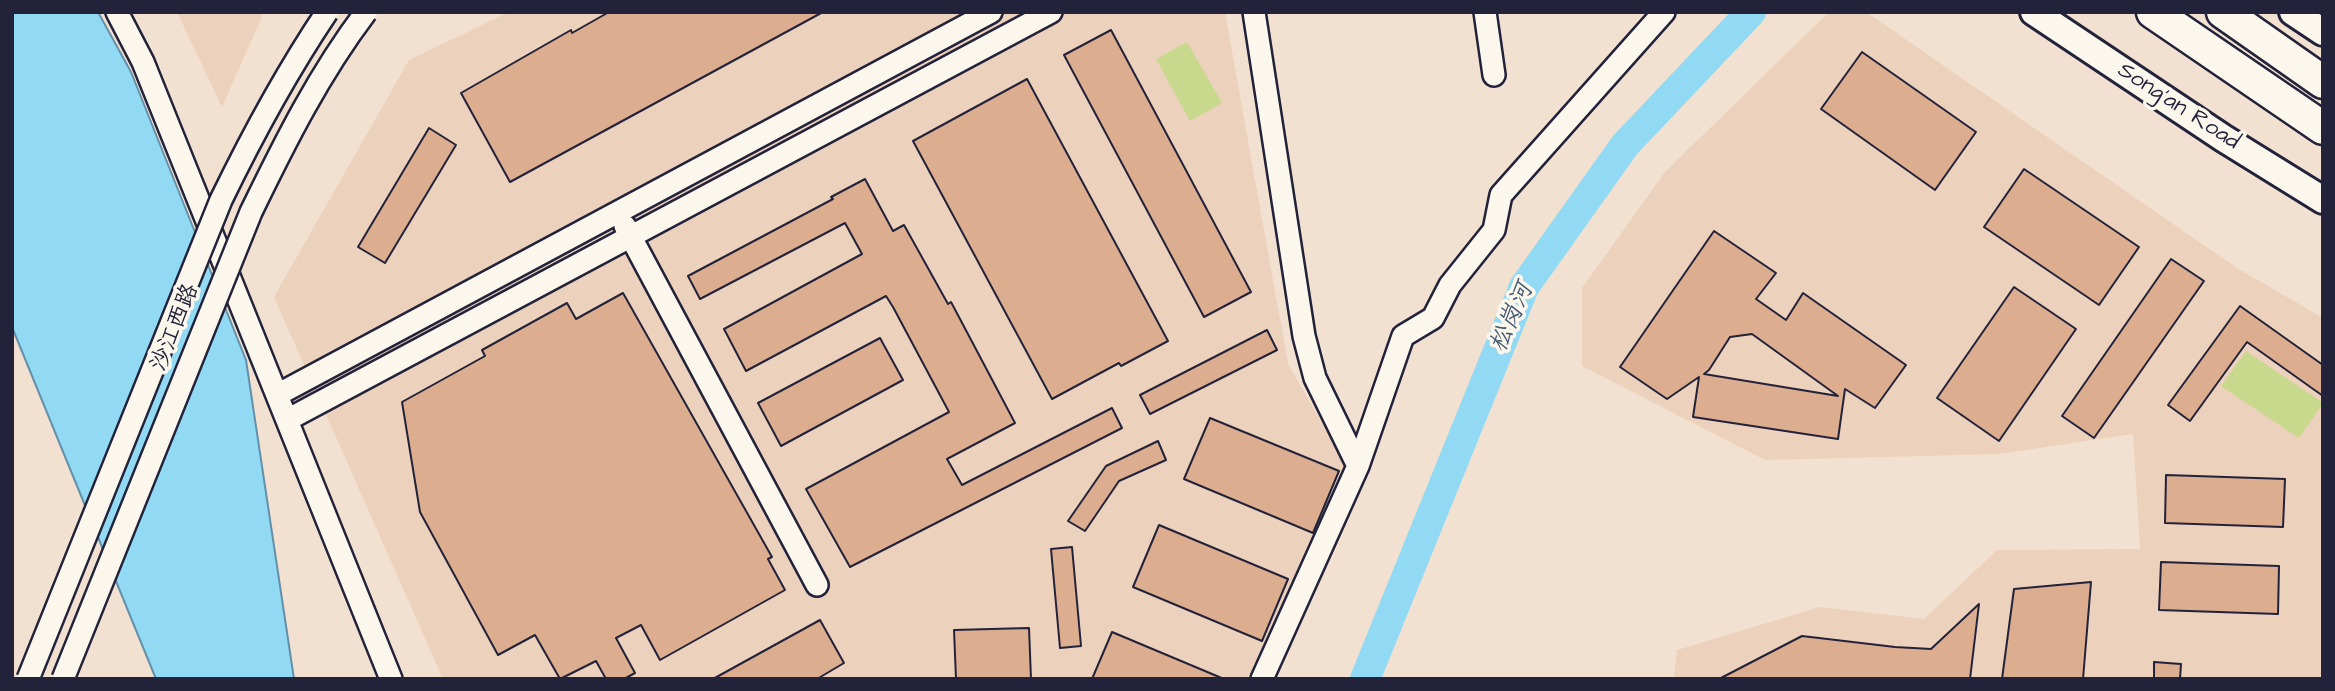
<!DOCTYPE html>
<html>
<head>
<meta charset="utf-8">
<style>
	body { margin:0 }
	#map { position:relative; width:2335px; height:691px; overflow:hidden; background:#f2e1d0; font-family:"Architects Daughter",sans-serif }
	canvas { display:block }
	.frame { position:absolute; inset:0; border:14px solid #22223b; pointer-events:none }
</style>
</head>
<body>
<div id="map">
<canvas width="2335" height="691"></canvas>
<div class="frame"></div>
</div>
<script>
const ctx = document.querySelector('canvas').getContext('2d');
ctx.lineJoin = 'round';
function paint(path, color) {
  ctx.fillStyle = color;
  ctx.fill(path, 'evenodd');
}
function trace(path, color, width, dash) {
  ctx.strokeStyle = color;
  ctx.lineWidth = width;
  ctx.lineCap = dash ? 'butt' : 'round';
  ctx.setLineDash(dash || []);
  ctx.stroke(path);
}
function drawText(font, color, halo, rows, align = 'center') {
  ctx.font = font + ' "Architects Daughter","LXGW WenKai TC",sans-serif';
  ctx.lineWidth = 7;
  ctx.setLineDash([]);
  ctx.textBaseline = 'middle';
  ctx.strokeStyle = halo;
  ctx.fillStyle = color;
  for (const [text, x, y, turn = 0] of rows) {
    ctx.save();
    ctx.translate(x, y);
    ctx.rotate((+turn || 0) * Math.PI / 180);
    ctx.textAlign = isNaN(turn) ? turn : align;
    if (halo) ctx.strokeText(text, 0, 0);
    ctx.fillText(text, 0, 0);
    ctx.restore();
  }
}
const built = new Path2D(`
	M177,12H264L222,107Z
	M509,12H1225L1288,364L1346,465L1247,679H443L274,297L409,60Z
	M1829,12H1866L2237,268L2323,318V679H1674L1677,650L1820,607L1924,619L1997,550L2140,549L2133,434L1999,454L1765,460L1582,366V288L1665,172Z`);
const green = new Path2D(`
	M1187,42L1222,103L1190,121L1156,59Z
	M2246,351L2323,403L2299,438L2221,386Z`);
const water = new Path2D(`
	M12,12H98L131,72L246,360L294,679H156L12,327Z`);
const river = new Path2D(`
	M1365,679L1524,287L1625,145L1751,12`);
const building = new Path2D(`
	M609,12H823L510,182L461,93L571,30L572,33Z
	M1111,30L1251,292L1204,317L1064,55Z
	M1862,52L1976,132L1935,190L1821,109Z
	M1027,79L1168,341L1121,366L1119,363L1052,399L913,141Z
	M429,128L456,145L385,263L358,247Z
	M2024,169L2139,247L2099,305L1984,227Z
	M865,179L893,231L904,225L948,304L951,302L1015,423L947,459L962,485L1112,408L1122,428L850,567L806,489L949,412L893,307L886,296L746,371L724,329L862,254L845,223L700,299L688,276L833,199L831,197Z
	M1714,231L1776,273L1756,299L1786,320L1803,293L1906,365L1875,408L1845,389L1838,439L1693,417L1699,377L1667,399L1620,367ZM1752,334L1838,396L1704,374L1709,370L1730,337Z
	M2171,259L2204,281L2094,438L2062,416Z
	M2014,287L2076,329L1999,441L1937,398Z
	M623,293L772,557L768,559L785,590L660,660L641,625L616,638L635,673L624,679H606L596,661L560,679L535,635L498,655L420,512L402,402L485,356L482,350L567,303L576,319Z
	M2240,306L2323,365V396L2247,342L2190,421L2168,405Z
	M1267,330L1277,350L1150,414L1140,395Z
	M880,338L903,380L781,446L758,403Z
	M1210,418L1339,471L1313,533L1184,479Z
	M1158,441L1166,460L1119,481L1085,531L1068,521L1106,466Z
	M2166,475L2285,479L2283,527L2165,523Z
	M1159,525L1288,579L1262,641L1133,587Z
	M1072,547L1081,646L1060,648L1051,549Z
	M2161,562L2279,566L2278,614L2159,610Z
	M2091,582L2083,679H2002L2014,589Z
	M1979,604L1970,679H1719L1802,636L1895,647L1931,649Z
	M820,620L844,663L817,679H713Z
	M1029,628L1031,679H956L954,630Z
	M1112,632L1224,679H1092Z
	M2154,662L2181,664L2180,679H2154Z`);
const minor = new Path2D(`
	M117,12L143,62L391,679
	M1254,12L1304,336L1315,378L1358,466
	M1485,12L1494,75
	M625,226L817,585
	M277,395L991,12
	M287,420L1051,12
	M1262,679L1358,466L1403,336L1433,318L1450,285L1494,230L1501,195L1664,12`);
const major = new Path2D(`
	M2034,12L2223,138L2323,200
	M2293,12L2323,32`);
const highway = new Path2D(`
	M2153,12L2323,128
	M2223,12L2323,82`);
const minorBridge = new Path2D(`
	M28,679L221,200C253,134 286,73 327,12
	M63,679L251,212C285,142 319,74 366,12`);
const streetNames = [
	["Song'an Road",2178,107,33],
	["沙江西路",176,328,-68]
];
const waterNames = [
	["松岗河",1513,318,-66]
];
paint(built, '#ecd1bc');
paint(green, '#c8d98d');
paint(water, '#92daf4');
trace(water, '#6590aa', 2);
trace(river, '#92daf4', 30);
paint(building, '#ddad8f');
trace(building, '#22223b', 2);
trace(minor, '#22223b', 26);
trace(major, '#22223b', 32);
trace(highway, '#22223b', 37);
trace(minor, '#fbf7ec', 21);
trace(major, '#fbf7ec', 26);
trace(highway, '#fbf7ec', 32);
trace(minorBridge, '#22223b', 26, []);
trace(minorBridge, '#fbf7ec', 21);
drawText('23px', '#22223b', '#fbf7ec', streetNames);
drawText('italic 24px', '#445972', '#fbf7ec', waterNames);
</script>
</body>
</html>
